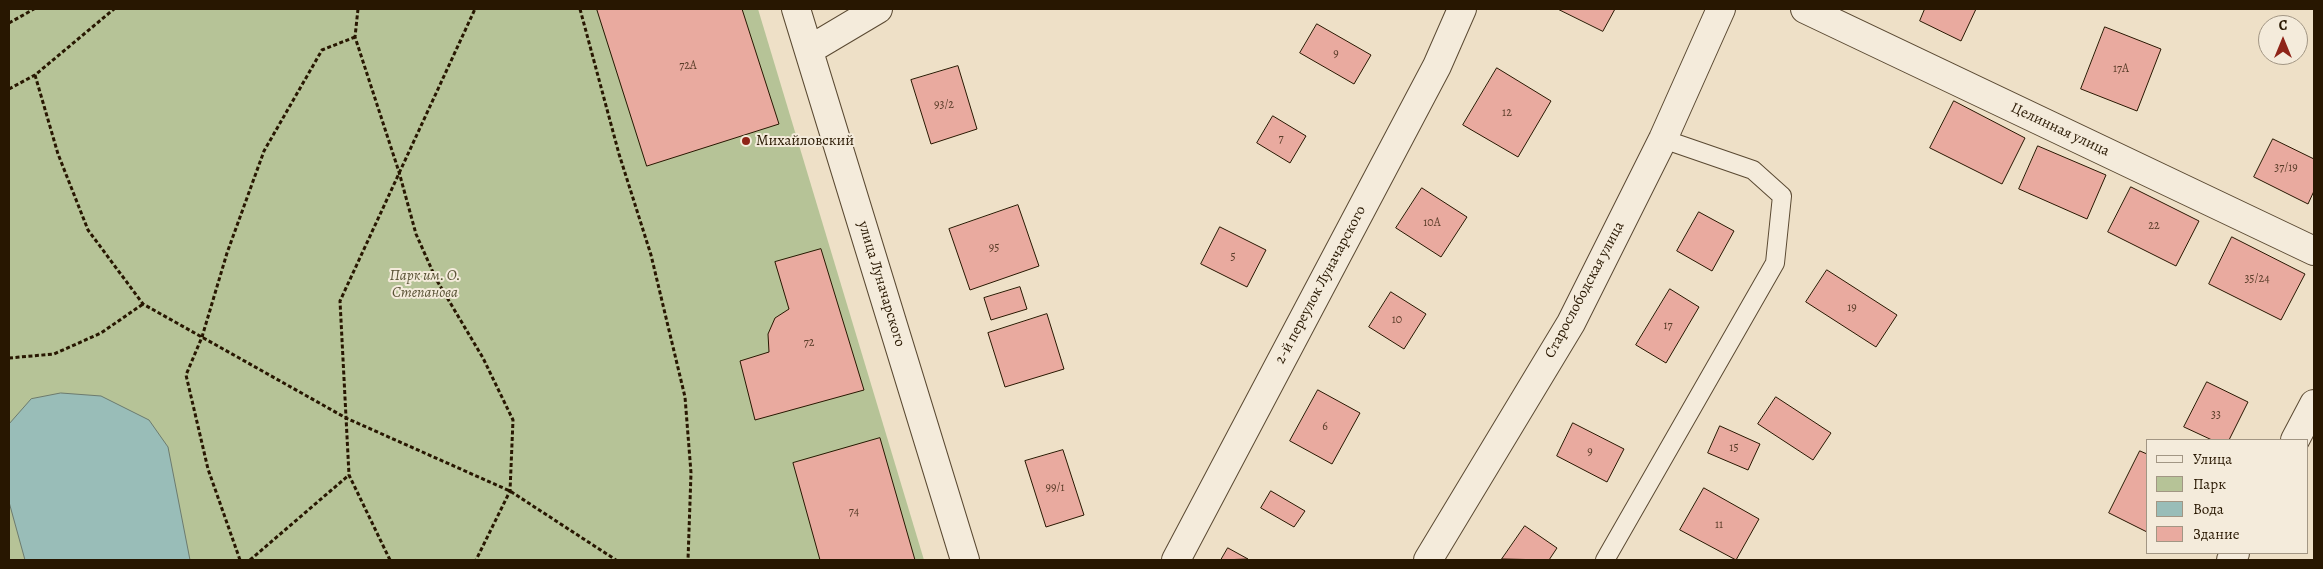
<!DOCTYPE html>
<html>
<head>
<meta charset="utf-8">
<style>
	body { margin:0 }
	#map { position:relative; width:2323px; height:569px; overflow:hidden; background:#eee0c7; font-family:Alegreya,serif }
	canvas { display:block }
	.frame { position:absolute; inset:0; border:10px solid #281701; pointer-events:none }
	.legend { position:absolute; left:2146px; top:439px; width:162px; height:115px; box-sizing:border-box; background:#f4ebdb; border:1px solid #a29684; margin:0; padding:6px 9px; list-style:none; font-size:15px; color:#281701 }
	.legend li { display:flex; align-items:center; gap:10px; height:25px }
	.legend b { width:25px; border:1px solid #a29684 }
	.north { position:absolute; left:2258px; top:15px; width:50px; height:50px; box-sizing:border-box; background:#f4ebdb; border:1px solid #a29684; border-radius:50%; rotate:0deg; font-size:14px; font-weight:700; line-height:20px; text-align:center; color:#281701 }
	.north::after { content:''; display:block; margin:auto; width:18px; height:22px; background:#8f2418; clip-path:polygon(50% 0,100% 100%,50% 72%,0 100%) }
</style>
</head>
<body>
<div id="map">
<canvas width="2323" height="569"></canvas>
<div class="frame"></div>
<ul class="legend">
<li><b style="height:6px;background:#f4ebdb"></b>Улица</li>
<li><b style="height:14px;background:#b6c397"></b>Парк</li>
<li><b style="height:14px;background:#99bdb8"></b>Вода</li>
<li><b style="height:14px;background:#e9aa9f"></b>Здание</li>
</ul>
<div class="north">С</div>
</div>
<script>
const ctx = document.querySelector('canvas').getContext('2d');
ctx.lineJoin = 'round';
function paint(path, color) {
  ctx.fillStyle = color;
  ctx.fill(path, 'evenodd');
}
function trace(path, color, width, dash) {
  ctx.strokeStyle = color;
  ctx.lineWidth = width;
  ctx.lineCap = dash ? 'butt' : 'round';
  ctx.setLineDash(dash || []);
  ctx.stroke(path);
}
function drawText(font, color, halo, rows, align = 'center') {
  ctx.font = font + ' Alegreya,serif';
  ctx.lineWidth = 4;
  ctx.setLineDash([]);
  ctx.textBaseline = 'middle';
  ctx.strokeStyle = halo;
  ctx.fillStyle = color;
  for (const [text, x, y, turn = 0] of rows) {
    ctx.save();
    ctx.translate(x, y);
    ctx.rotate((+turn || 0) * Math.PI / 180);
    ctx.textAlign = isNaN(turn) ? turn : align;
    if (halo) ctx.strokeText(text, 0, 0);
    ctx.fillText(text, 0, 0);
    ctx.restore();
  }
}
const green = new Path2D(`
	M9,9H758L924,560H9Z`);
const water = new Path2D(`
	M61,393L101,396L149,420L168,447L190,560H25L9,502V424L31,399Z`);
const building = new Path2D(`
	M597,9H742L779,124L647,166Z
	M1558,9H1615L1603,31Z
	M1925,9H1976L1961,41L1920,21Z
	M1317,24L1371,55L1354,84L1300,53Z
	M2105,27L2161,49L2137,111L2081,89Z
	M958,66L977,129L931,144L911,80Z
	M1497,68L1551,101L1518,157L1463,125Z
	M1954,101L2025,138L2002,184L1930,148Z
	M1273,116L1306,136L1290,163L1257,143Z
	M2273,139L2314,159V191L2308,204L2254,177Z
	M2038,146L2106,175L2087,219L2019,189Z
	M2131,187L2199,221L2176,266L2108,232Z
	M1422,188L1467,217L1441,257L1396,228Z
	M1018,205L1039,266L970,290L949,229Z
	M1699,212L1734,231L1712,271L1677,251Z
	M1220,227L1266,250L1247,287L1201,264Z
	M2232,237L2305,274L2281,320L2209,284Z
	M821,249L864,390L755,420L740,361L769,352L768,334L775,318L789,309L775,262Z
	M1827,270L1897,315L1876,347L1806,302Z
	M1020,287L1027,309L991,320L984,298Z
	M1670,289L1699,307L1666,363L1636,345Z
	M1391,292L1426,314L1404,349L1369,327Z
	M1047,314L1064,369L1005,387L988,333Z
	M2207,382L2248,402L2229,440H2212L2184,427Z
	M1318,390L1360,413L1332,464L1290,441Z
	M1776,397L1831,433L1813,460L1758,424Z
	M1573,423L1624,449L1607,482L1557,456Z
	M1720,426L1760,444L1748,470L1708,453Z
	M880,438L915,560H820L793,463Z
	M1063,450L1084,515L1046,527L1025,461Z
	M2140,451L2147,454V532L2109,513Z
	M1704,488L1759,519L1736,560L1680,530Z
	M1271,491L1305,511L1294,527L1261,508Z
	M1525,526L1557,548L1549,560L1502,559Z
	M1228,548L1248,559L1221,560Z`);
const path = new Path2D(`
	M358,9L355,37L399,172L416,234L436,279L483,358L513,420L510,491L476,560
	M580,9L619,154L651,255L685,397L691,473L688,560
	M9,23L34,9
	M35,75L58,154L88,230L143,304L346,418L510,491L616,560
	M9,89L35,75L114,9
	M9,358L54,354L101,333L143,304
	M240,560L208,469L186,375L202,337L227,253L264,151L322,50L355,37
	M250,560L349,475
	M390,560L349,475L340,301L475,9`);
const service = new Path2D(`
	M1605,560L1775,263L1782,196L1753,170L1663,139`);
const minor = new Path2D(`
	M796,9L965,560
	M1805,9L2314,251
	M809,50L878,9
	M2295,440L2314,404
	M1176,560L1437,66L1462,9
	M1428,560L1571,323L1663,139L1721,9
	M2231,560L2235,553`);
const markers = [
	[746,141,5,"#8f2418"]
];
const numberNames = [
	["9",1336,54],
	["72А",688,66],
	["17А",2121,69],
	["93/2",944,105],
	["12",1507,113],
	["7",1281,139],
	["37/19",2286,168],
	["10А",1432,223],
	["22",2154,226],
	["95",994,248],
	["5",1233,257],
	["35/24",2257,279],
	["19",1852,308],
	["10",1397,320],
	["17",1668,326],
	["72",809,343],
	["33",2216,415],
	["6",1325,427],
	["15",1734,448],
	["9",1590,452],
	["99/1",1055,488],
	["74",854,512],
	["11",1719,525]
];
const streetNames = [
	["Целинная улица",2060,130,25],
	["улица Луначарского",881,284,73],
	["2-й переулок Луначарского",1321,285,-62],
	["Старослободская улица",1585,290,-62]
];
const poiNames = [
	["Михайловский",756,141]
];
const parkNames = [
	["Парк им. О.",425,276],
	["Степанова",425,293]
];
paint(green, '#b6c397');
paint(water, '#99bdb8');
trace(water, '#6c7b6f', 1);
paint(building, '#e9aa9f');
trace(building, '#281701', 1);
trace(service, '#5a4932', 20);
trace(minor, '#5a4932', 30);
trace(path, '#281701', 3, [4, 2.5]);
trace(service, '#f4ebdb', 18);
trace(minor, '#f4ebdb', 28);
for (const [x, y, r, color] of markers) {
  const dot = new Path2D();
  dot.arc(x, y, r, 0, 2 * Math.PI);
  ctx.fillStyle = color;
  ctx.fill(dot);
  trace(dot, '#f4ebdb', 2);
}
drawText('12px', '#583c28', null, numberNames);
drawText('15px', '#281701', '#f4ebdb', streetNames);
drawText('15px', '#281701', '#f4ebdb', poiNames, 'left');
drawText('italic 15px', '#5a5336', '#f4ebdb', parkNames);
</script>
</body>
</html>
